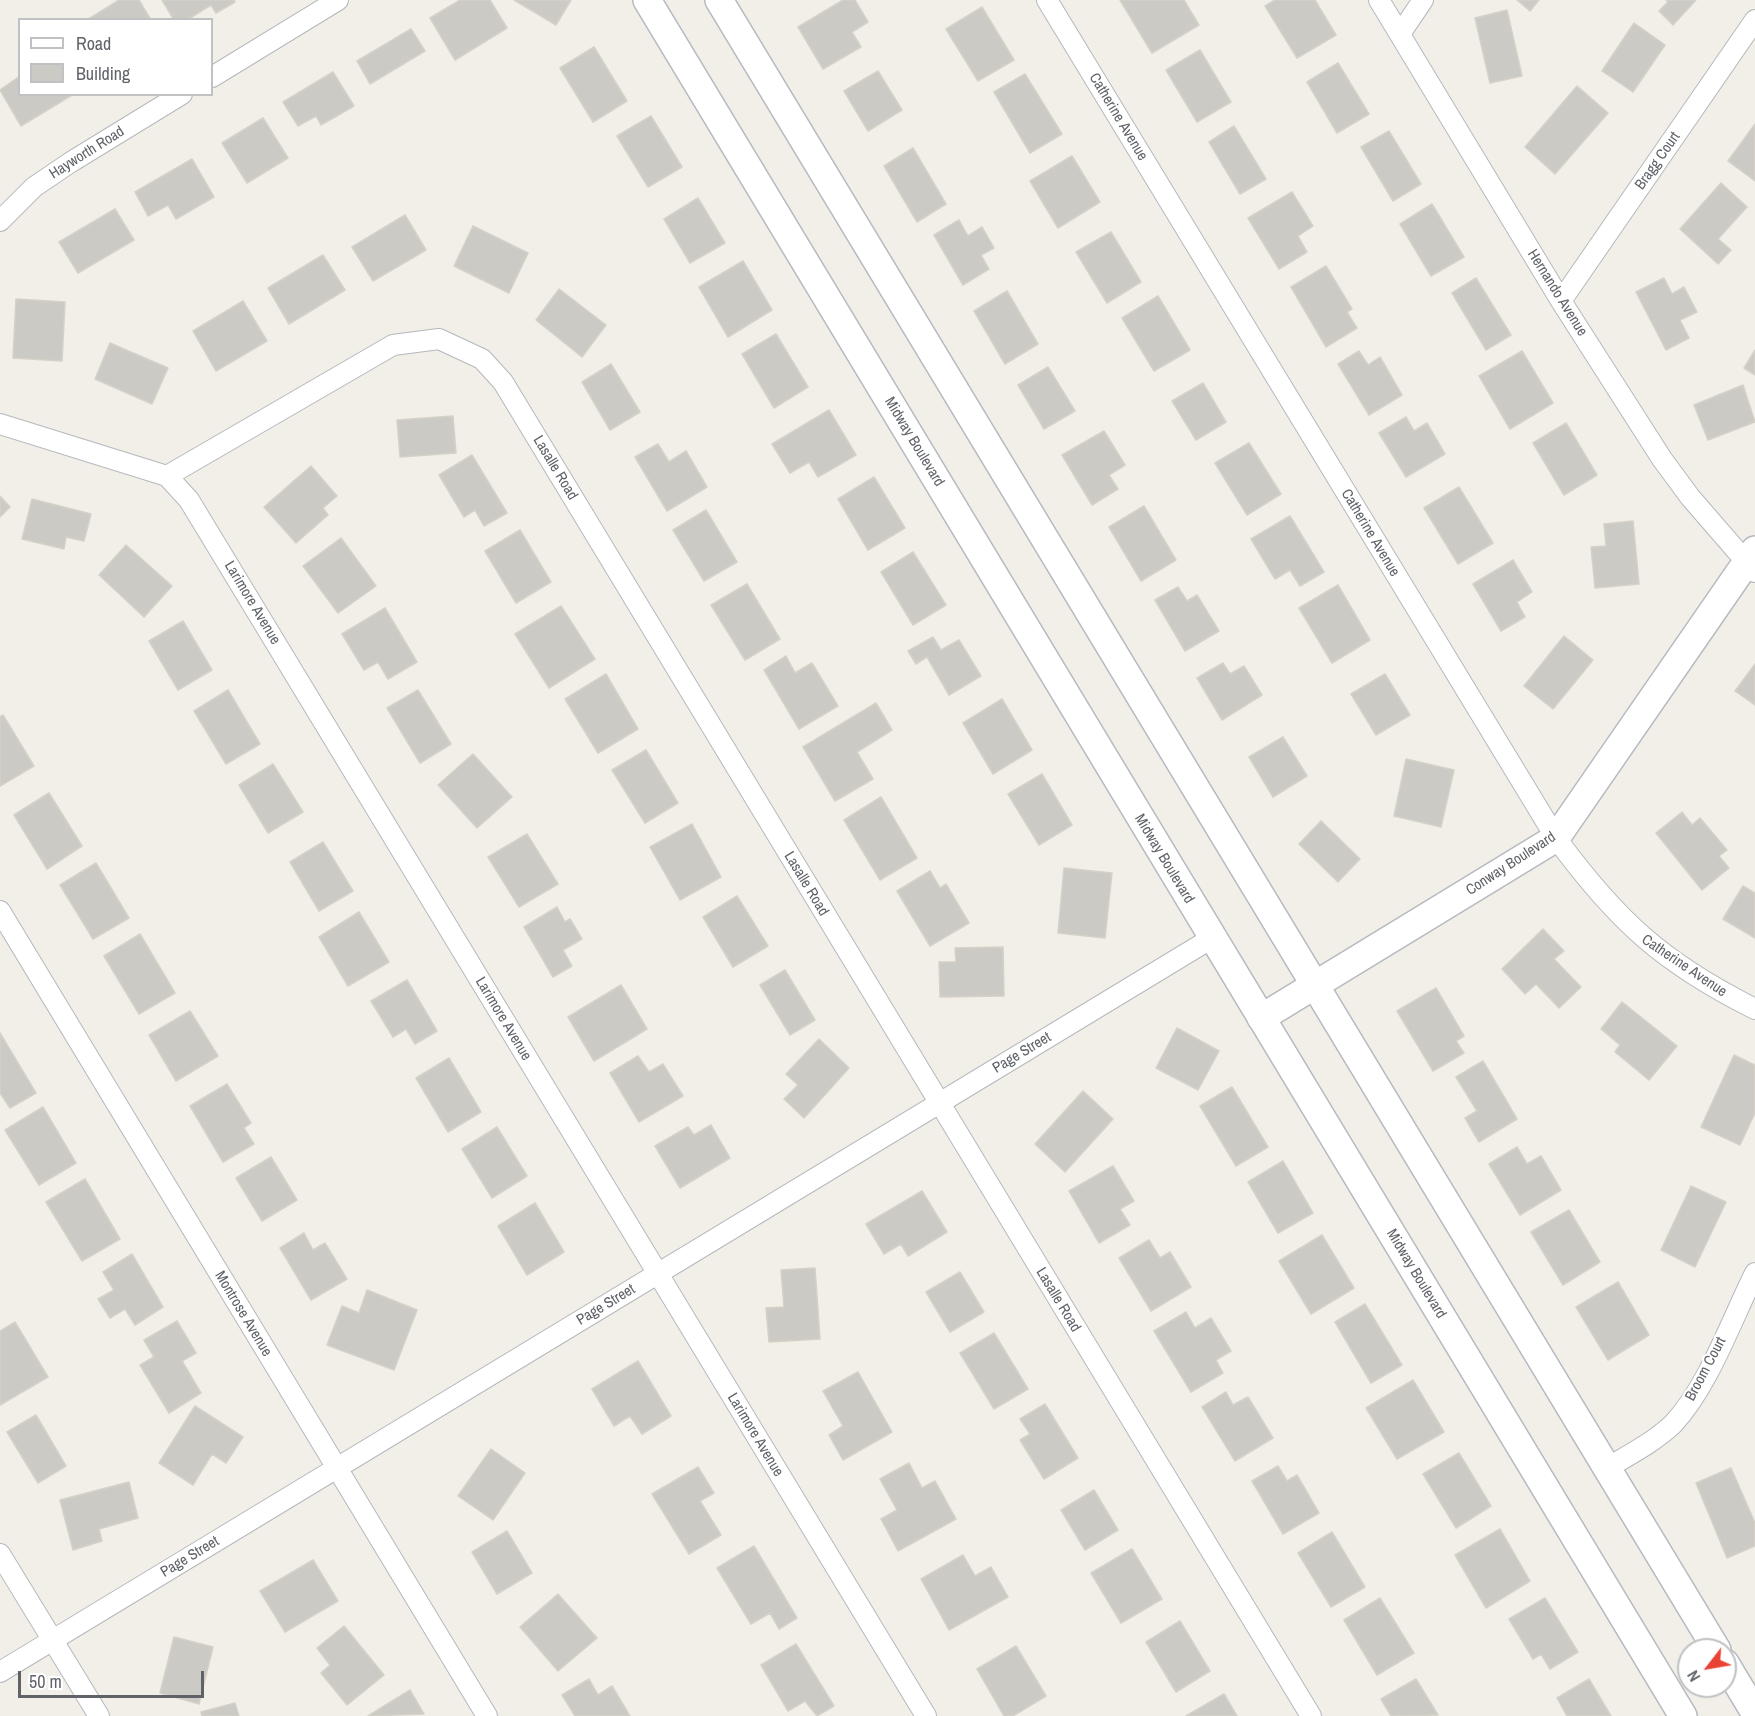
<!DOCTYPE html>
<html>
<head>
<meta charset="utf-8">
<style>
	body { margin:0 }
	#map { position:relative; width:1755px; height:1716px; overflow:hidden; background:#f1efe8; font-family:"Archivo Narrow",sans-serif }
	canvas { display:block }
	.legend { position:absolute; left:18px; top:18px; width:195px; height:78px; box-sizing:border-box; background:#fff; border:2px solid #bfc1c3; margin:0; padding:8px 10px; list-style:none; font-size:18px; color:#5f6368 }
	.legend li { display:flex; align-items:center; gap:12px; height:30px }
	.legend b { width:30px; border:2px solid #bfc1c3 }
	.north { position:absolute; left:1677px; top:1638px; width:60px; height:60px; box-sizing:border-box; background:#fff; border:2px solid #bfc1c3; border-radius:50%; rotate:239deg; font-size:16px; font-weight:700; line-height:24px; text-align:center; color:#5f6368 }
	.north::after { content:''; display:block; margin:auto; width:21px; height:27px; background:#ea4335; clip-path:polygon(50% 0,100% 100%,50% 72%,0 100%) }
	.scale { position:absolute; left:18px; top:1671px; width:186px; height:27px; box-sizing:border-box; border:3px solid #5f6368; border-top:0; padding-left:8px; font-size:18px; line-height:21px; white-space:nowrap; color:#5f6368; -webkit-text-stroke:4px #fff; paint-order:stroke }
</style>
</head>
<body>
<div id="map">
<canvas width="1755" height="1716"></canvas>
<ul class="legend">
<li><b style="height:8px;background:#fff"></b>Road</li>
<li><b style="height:16px;background:#cccac5"></b>Building</li>
</ul>
<div class="north">N</div>
<div class="scale">50 m</div>
</div>
<script>
const ctx = document.querySelector('canvas').getContext('2d');
ctx.lineJoin = 'round';
function paint(path, color) {
  ctx.fillStyle = color;
  ctx.fill(path, 'evenodd');
}
function trace(path, color, width, dash) {
  ctx.strokeStyle = color;
  ctx.lineWidth = width;
  ctx.lineCap = dash ? 'butt' : 'round';
  ctx.setLineDash(dash || []);
  ctx.stroke(path);
}
function drawText(font, color, halo, rows, align = 'center') {
  ctx.font = font + ' "Archivo Narrow",sans-serif';
  ctx.lineWidth = 4.5;
  ctx.setLineDash([]);
  ctx.textBaseline = 'middle';
  ctx.strokeStyle = halo;
  ctx.fillStyle = color;
  for (const [text, x, y, turn = 0] of rows) {
    ctx.save();
    ctx.translate(x, y);
    ctx.rotate((+turn || 0) * Math.PI / 180);
    ctx.textAlign = isNaN(turn) ? turn : align;
    if (halo) ctx.strokeText(text, 0, 0);
    ctx.fillText(text, 0, 0);
    ctx.restore();
  }
}
const building = new Path2D(`
	M119,0H139L151,20H87Z
	M162,0H234L235,2L216,13L211,5L187,20H174Z
	M460,0H490L507,28L455,60L430,18Z
	M514,0H571L556,25Z
	M843,0H855L868,22L852,32L861,47L823,69L798,27Z
	M1120,0H1184L1199,25L1152,53Z
	M1275,0H1315L1336,35L1297,58L1265,6Z
	M1517,0H1539L1530,11Z
	M1666,0H1696L1673,25L1659,11L1668,2Z
	M982,7L1014,60L978,81L946,29Z
	M1507,10L1522,76L1490,83L1475,18Z
	M1634,23L1665,45L1633,92L1602,71Z
	M411,29L425,51L370,84L357,61Z
	M594,47L627,101L593,122L560,68Z
	M1200,50L1231,102L1197,122L1166,70Z
	M1338,63L1369,114L1337,133L1307,82Z
	M878,71L902,110L868,131L844,91Z
	M333,72L354,106L321,125L316,116L298,126L283,102Z
	M1025,74L1062,134L1030,153L994,92Z
	M20,76V94L72,95L21,126L0,90Z
	M1577,86L1608,113L1555,174L1525,147Z
	M651,116L682,167L648,187L617,136Z
	M263,118L288,158L247,183L222,143Z
	M1755,124V181L1728,161Z
	M1234,126L1266,179L1240,194L1209,142Z
	M1389,131L1421,184L1393,201L1361,147Z
	M913,148L946,204L917,222L884,166Z
	M1072,156L1100,202L1058,228L1030,181Z
	M192,159L214,197L176,219L168,205L148,216L135,192Z
	M1721,183L1747,207L1718,239L1731,250L1718,264L1680,229Z
	M1292,192L1313,226L1298,236L1307,252L1279,269L1248,218Z
	M698,198L725,243L690,263L664,219Z
	M1432,204L1464,257L1431,276L1400,224Z
	M115,209L134,240L78,273L59,242Z
	M405,215L426,250L373,281L352,247Z
	M959,220L968,236L982,227L994,248L981,255L989,269L963,285L934,235Z
	M473,226L528,253L509,293L454,266Z
	M1111,232L1141,282L1107,303L1076,252Z
	M323,255L345,290L289,324L268,288Z
	M743,261L772,310L728,337L699,287Z
	M1326,266L1352,309L1347,312L1357,328L1326,347L1291,287Z
	M1476,278L1511,335L1486,350L1452,293Z
	M1664,278L1672,294L1684,287L1697,312L1680,320L1689,338L1666,350L1636,292Z
	M559,289L606,325L582,357L536,320Z
	M1007,291L1038,344L1005,364L974,311Z
	M1158,296L1190,350L1154,371L1122,318Z
	M16,299L65,302L62,361L13,358Z
	M243,301L267,341L216,371L193,331Z
	M776,334L808,387L774,408L742,354Z
	M110,343L168,368L152,404L95,379Z
	M1755,350V375L1744,368Z
	M1359,351L1368,365L1380,357L1402,395L1369,415L1338,364Z
	M1522,351L1553,403L1510,429L1479,376Z
	M611,364L640,412L610,430L582,382Z
	M1048,367L1075,411L1044,429L1018,385Z
	M1203,383L1226,422L1196,440L1172,401Z
	M1743,385L1755,422L1708,440L1694,405Z
	M829,410L856,455L818,477L809,462L790,473L772,444Z
	M453,416L456,453L400,457L397,420Z
	M1406,417L1414,431L1427,423L1445,454L1406,477L1379,433Z
	M1566,423L1597,475L1564,495L1533,443Z
	M1104,431L1125,465L1109,475L1118,489L1092,505L1062,455Z
	M1249,443L1281,494L1247,515L1215,463Z
	M658,444L669,462L686,451L707,487L667,511L635,457Z
	M472,455L507,513L484,526L475,510L464,517L439,475Z
	M311,466L337,496L323,508L328,515L296,543L264,507Z
	M874,477L905,528L868,550L838,499Z
	M1459,487L1493,543L1458,564L1424,508Z
	M0,496L10,507L0,517Z
	M32,499L91,514L84,541L66,537L64,549L22,539Z
	M1144,506L1176,560L1141,581L1109,527Z
	M706,510L737,562L704,581L673,530Z
	M1290,516L1324,572L1300,586L1290,570L1275,579L1251,539Z
	M1633,521L1639,584L1595,588L1591,547L1606,546L1604,524Z
	M520,530L551,582L516,603L485,551Z
	M341,538L376,586L338,613L303,566Z
	M126,545L172,586L144,617L99,575Z
	M913,552L946,605L913,625L881,572Z
	M1513,560L1532,592L1517,602L1525,617L1501,631L1473,584Z
	M747,584L780,639L745,660L711,605Z
	M1338,585L1370,640L1332,663L1299,608Z
	M1178,587L1187,601L1197,595L1219,631L1185,651L1155,600Z
	M561,606L595,659L549,688L515,634Z
	M385,608L417,662L388,679L378,662L364,670L342,634Z
	M183,621L212,670L178,690L149,641Z
	M1564,636L1593,660L1553,709L1524,686Z
	M933,637L941,650L959,640L981,676L949,695L927,657L916,664L908,651Z
	M786,656L795,673L812,663L838,706L799,729L764,670Z
	M1223,663L1230,674L1244,666L1262,695L1222,720L1197,678Z
	M1755,664V705L1735,691Z
	M606,674L638,729L598,753L565,699Z
	M1385,674L1410,715L1376,735L1351,694Z
	M228,690L260,744L226,764L194,711Z
	M418,690L451,744L420,763L387,708Z
	M1002,699L1032,750L993,774L963,723Z
	M876,703L892,730L857,752L873,779L835,801L803,747Z
	M3,715L34,766L0,786V717Z
	M1283,737L1307,776L1273,797L1249,757Z
	M646,750L678,803L645,823L612,770Z
	M473,754L512,797L477,828L438,785Z
	M1406,759L1454,770L1441,827L1394,816Z
	M273,764L303,812L268,833L239,785Z
	M1042,774L1072,825L1039,845L1008,794Z
	M49,793L82,846L47,869L14,815Z
	M881,797L917,858L880,880L844,820Z
	M1682,812L1692,825L1700,818L1727,850L1719,856L1729,868L1702,890L1656,833Z
	M1321,821L1360,859L1338,882L1299,844Z
	M692,824L721,877L680,900L650,847Z
	M527,834L558,884L519,907L488,857Z
	M323,842L353,891L319,911L290,862Z
	M96,863L129,918L93,939L60,885Z
	M1064,868L1112,873L1105,938L1058,933Z
	M930,871L940,888L946,884L969,923L930,946L897,891Z
	M1743,886L1755,893V938L1723,919Z
	M737,896L768,946L733,967L703,917Z
	M557,907L565,922L570,919L582,939L563,950L572,966L553,977L524,927Z
	M359,912L389,962L348,986L319,937Z
	M1543,929L1564,951L1554,959L1581,987L1559,1008L1536,984L1525,994L1502,969Z
	M140,934L175,993L139,1014L104,956Z
	M1003,947L1004,996L940,997L939,962H956L955,948Z
	M785,970L815,1020L790,1035L760,985Z
	M407,980L437,1031L415,1044L406,1029L393,1037L371,1001Z
	M621,985L647,1029L594,1061L568,1017Z
	M1436,988L1464,1036L1456,1041L1464,1053L1433,1071L1397,1011Z
	M1622,1002L1677,1046L1649,1080L1615,1052L1620,1045L1601,1029Z
	M190,1011L218,1056L176,1081L149,1035Z
	M1177,1028L1219,1051L1198,1090L1156,1068Z
	M0,1033L36,1093L10,1108L0,1093Z
	M819,1039L849,1068L804,1118L784,1099L798,1085L786,1074Z
	M1734,1055L1755,1065V1113L1740,1145L1701,1127Z
	M638,1056L649,1072L663,1064L683,1096L639,1122L610,1073Z
	M449,1058L481,1112L448,1132L416,1078Z
	M1483,1061L1517,1119L1479,1142L1465,1118L1477,1111L1456,1077Z
	M227,1084L251,1123L244,1128L254,1144L223,1162L190,1106Z
	M1232,1087L1268,1147L1236,1166L1200,1106Z
	M1083,1091L1113,1119L1065,1172L1035,1144Z
	M43,1107L76,1163L39,1185L5,1130Z
	M711,1125L730,1158L680,1188L655,1146L688,1127L694,1135Z
	M497,1127L527,1176L492,1198L462,1149Z
	M1517,1147L1527,1164L1541,1156L1561,1190L1520,1215L1489,1164Z
	M271,1157L297,1200L262,1221L236,1178Z
	M1283,1161L1313,1213L1278,1233L1248,1182Z
	M1113,1166L1134,1201L1120,1209L1130,1225L1099,1243L1069,1191Z
	M85,1179L120,1239L82,1261L46,1202Z
	M1691,1186L1726,1202L1695,1267L1661,1250Z
	M922,1191L947,1232L908,1256L901,1244L884,1254L866,1224Z
	M535,1203L564,1252L527,1275L498,1226Z
	M1569,1210L1600,1262L1563,1285L1531,1232Z
	M304,1233L313,1250L325,1243L347,1279L311,1300L280,1248Z
	M1322,1235L1354,1288L1311,1314L1279,1261Z
	M1149,1240L1160,1258L1170,1252L1191,1287L1151,1311L1119,1258Z
	M132,1254L163,1307L135,1325L125,1309L110,1318L98,1299L114,1290L103,1272Z
	M815,1268L820,1339L769,1342L766,1308L784,1307L781,1270Z
	M960,1272L984,1312L950,1332L926,1292Z
	M1618,1282L1649,1335L1608,1360L1576,1307Z
	M367,1290L417,1310L394,1370L327,1345L342,1306L359,1313Z
	M1365,1304L1402,1365L1371,1383L1335,1322Z
	M1186,1312L1195,1328L1211,1318L1231,1351L1216,1360L1223,1373L1191,1392L1154,1331Z
	M177,1321L196,1353L182,1361L201,1393L169,1413L140,1365L154,1357L144,1340Z
	M15,1322L48,1377L0,1405V1331Z
	M994,1333L1028,1389L994,1409L960,1353Z
	M638,1361L671,1416L642,1434L630,1416L614,1426L592,1389Z
	M858,1372L892,1432L843,1460L829,1435L843,1426L823,1391Z
	M1413,1380L1444,1432L1397,1459L1366,1408Z
	M1226,1392L1233,1405L1248,1397L1273,1438L1235,1461L1202,1407Z
	M1045,1404L1078,1458L1044,1479L1020,1440L1030,1434L1020,1419Z
	M195,1406L243,1437L226,1463L212,1454L193,1485L159,1463Z
	M36,1415L66,1466L38,1483L7,1432Z
	M491,1449L525,1473L493,1520L458,1496Z
	M1459,1453L1491,1506L1456,1528L1423,1474Z
	M909,1463L922,1488L935,1481L956,1519L898,1551L881,1519L897,1510L880,1479Z
	M1278,1466L1287,1481L1297,1475L1319,1513L1283,1534L1252,1481Z
	M698,1467L714,1493L700,1501L721,1535L689,1554L652,1494Z
	M1731,1468L1755,1523V1546L1727,1558L1696,1483Z
	M129,1482L138,1518L99,1529L102,1541L73,1550L60,1500Z
	M1094,1490L1118,1530L1085,1550L1061,1510Z
	M1500,1529L1530,1581L1486,1608L1455,1555Z
	M507,1531L532,1573L497,1594L472,1552Z
	M1332,1532L1365,1587L1331,1607L1298,1553Z
	M754,1546L797,1618L779,1629L770,1613L751,1624L717,1568Z
	M1132,1549L1162,1599L1121,1623L1091,1573Z
	M963,1555L975,1576L991,1567L1008,1597L949,1630L921,1579Z
	M313,1560L338,1601L285,1632L260,1591Z
	M558,1594L597,1638L558,1671L520,1627Z
	M1380,1598L1414,1653L1377,1675L1344,1620Z
	M1545,1598L1578,1652L1550,1669L1541,1654L1533,1659L1509,1619Z
	M1180,1621L1210,1671L1176,1692L1146,1642Z
	M344,1626L384,1675L347,1705L321,1673L330,1665L317,1648Z
	M174,1637L213,1647L199,1704L160,1693Z
	M796,1644L834,1706L817,1716L805,1701L788,1711L761,1665Z
	M1016,1646L1046,1696L1013,1716H1004L977,1669Z
	M589,1679L598,1695L612,1686L630,1716H575L562,1695Z
	M1416,1679L1438,1715L1391,1716L1381,1699Z
	M1589,1679L1611,1716H1567L1557,1698Z
	M410,1690L424,1714L368,1716Z
	M1224,1694L1237,1716H1186Z
	M235,1703L239,1716H202L201,1712Z`);
const street = new Path2D(`
	M1047,0L1556,838C1617,921 1663,963 1755,1009
	M1379,0L1561,301L1662,459L1690,497L1755,572
	M1400,34L1423,0
	M212,77L338,0
	M0,221L34,187L71,162L182,94
	M1561,301L1755,20
	M0,424L167,476L189,500L926,1716
	M167,476L393,345L439,339L482,359L503,382L1311,1716
	M0,911L487,1716
	M1607,1468C1629,1455 1654,1442 1673,1424C1708,1387 1732,1319 1755,1273
	M0,1554L99,1716
	M0,1672L1212,938`);
const secondary = new Path2D(`
	M647,0L1683,1716
	M719,0L1717,1650
	M1261,1018L1556,838L1755,550
	M1725,1663L1755,1713`);
const streetNames = [
	["Catherine Avenue",1118,117,59],
	["Hayworth Road",87,153,-32],
	["Bragg Court",1658,161,-55],
	["Hernando Avenue",1557,293,58],
	["Midway Boulevard",914,442,59],
	["Lasalle Road",555,468,59],
	["Catherine Avenue",1370,533,59],
	["Larimore Avenue",252,603,59],
	["Midway Boulevard",1164,859,59],
	["Conway Boulevard",1511,864,-33],
	["Lasalle Road",806,884,59],
	["Catherine Avenue",1684,966,34],
	["Larimore Avenue",503,1019,59],
	["Page Street",1022,1053,-31],
	["Midway Boulevard",1416,1274,59],
	["Lasalle Road",1058,1300,59],
	["Page Street",606,1305,-31],
	["Montrose Avenue",243,1314,59],
	["Broom Court",1706,1369,-62],
	["Larimore Avenue",755,1435,59],
	["Page Street",190,1557,-31]
];
paint(building, '#cccac5');
trace(building, '#d6d1c6', 1.5);
trace(street, '#b5b8bc', 22);
trace(secondary, '#b6babf', 30);
trace(street, '#fff', 20);
trace(secondary, '#fff', 27);
drawText('15px', '#5f6368', '#fff', streetNames);
</script>
</body>
</html>
